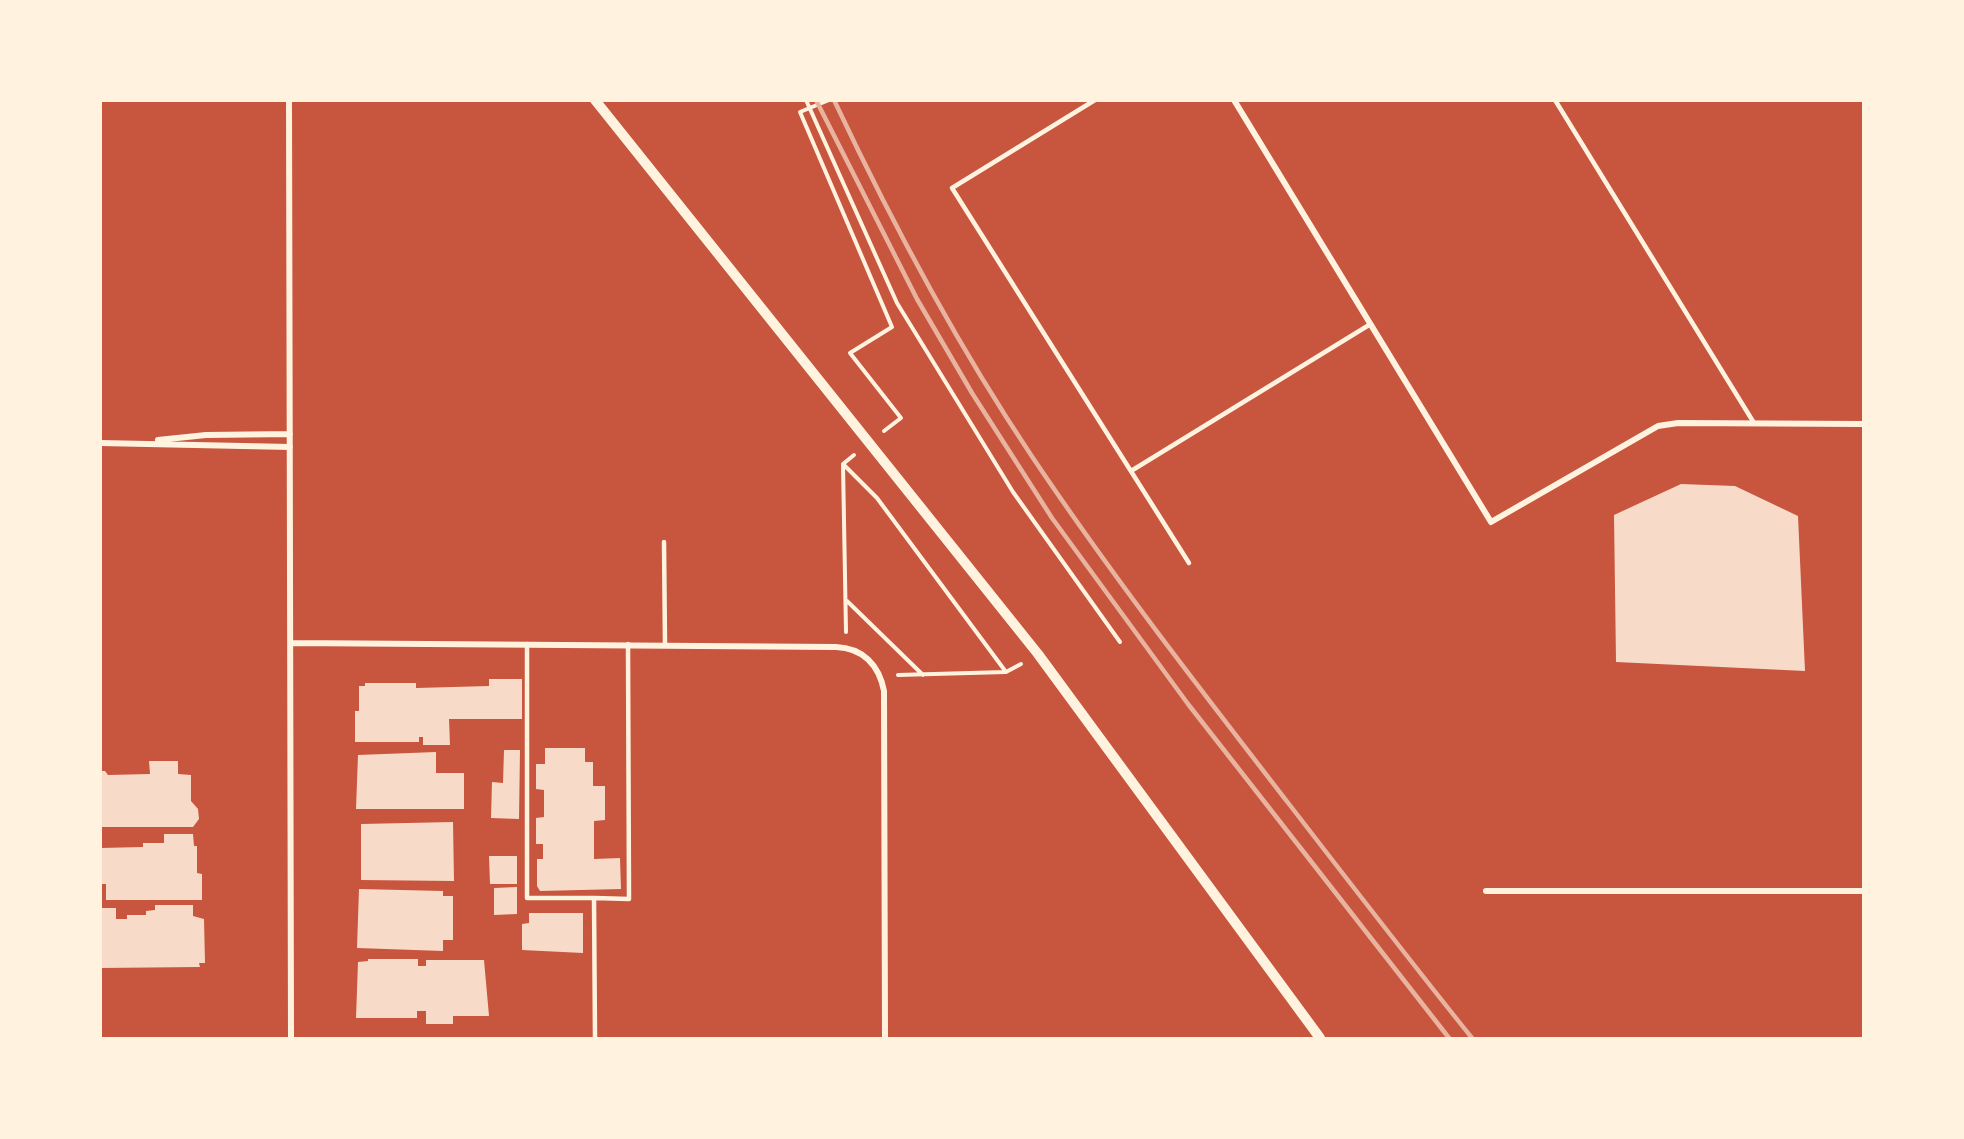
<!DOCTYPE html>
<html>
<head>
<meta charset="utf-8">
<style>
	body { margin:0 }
	#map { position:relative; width:1964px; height:1139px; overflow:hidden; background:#c8553d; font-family:"Public Sans",sans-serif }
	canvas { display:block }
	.frame { position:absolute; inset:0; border:102px solid #fff3e0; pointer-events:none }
</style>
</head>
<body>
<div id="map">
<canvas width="1964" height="1139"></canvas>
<div class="frame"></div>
</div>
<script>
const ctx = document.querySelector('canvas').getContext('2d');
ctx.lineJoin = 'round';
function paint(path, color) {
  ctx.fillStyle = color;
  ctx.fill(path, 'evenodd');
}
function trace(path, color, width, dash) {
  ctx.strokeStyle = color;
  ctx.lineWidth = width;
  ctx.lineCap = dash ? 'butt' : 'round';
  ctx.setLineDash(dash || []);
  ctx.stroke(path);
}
const building = new Path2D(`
	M1681,484L1735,486L1798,516L1805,671L1616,662L1614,515Z
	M489,679H522V719H449L450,745H423V737H419V742H355V711H359V686H365V683H416V688L489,686Z
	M545,748H585V762H593V786H605V820L594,821V859L620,858L621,889L540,891L537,886V859H543V844H536V818L544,817V790L536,789V764H545Z
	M504,750H520L519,819L491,818L492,782L503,783Z
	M436,752V773H464V809H356L358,755Z
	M149,761H178V774L191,775V801L198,809L199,819L193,827H100V771H105L108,775L150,774Z
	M453,822L454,881L361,880V824Z
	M164,834H193L194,846H197V873L202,874V900H106V884H100V848L143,847V843H164Z
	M489,856H517V884H490Z
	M517,887V914L494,915V888Z
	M359,889L443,891V896H453V940H443V951L357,948Z
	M155,905H193V916L204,919L205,963H199L200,967L100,968V908H116V919H127V915H146V911L155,910Z
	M529,913H583V953L522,950V924L529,923Z
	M368,959H418V966H426V960H484L489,1016H453V1024H426V1011H417V1018H356L358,962L368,961Z`);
const path = new Path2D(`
	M806,100L897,303L1013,492L1120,642
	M829,100L800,112L892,327L850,353L901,418L884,431
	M843,464L877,498L1006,672
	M843,464L854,455
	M843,465L846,632
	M847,601L923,675
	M898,675L1006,672L1021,664`);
const service = new Path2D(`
	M1095,100L952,188L1189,563
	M1555,100L1754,423
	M1131,471L1369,325
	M664,542L665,644
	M527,644V898H594L595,1038
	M594,898L629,899L628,644`);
const minor = new Path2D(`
	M289,100L291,1038
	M1234,100L1491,522L1658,426L1678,423L1864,424
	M158,440L206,435L290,434
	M100,443L290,447
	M291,643L836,647C863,648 879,665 884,691L885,1038
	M1486,891H1864`);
const tertiary = new Path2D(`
	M595,100L1038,654L1320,1038`);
const rail = new Path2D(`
	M816,100L917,299L972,393L1052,518L1188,704L1449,1038
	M834,100C892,223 956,343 1031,455C1112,576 1201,690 1289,804C1350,883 1410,961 1472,1038`);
paint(building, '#f7dbc8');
trace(path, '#fff3e0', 4);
trace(service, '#fff3e0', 4.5);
trace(minor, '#fff3e0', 6);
trace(tertiary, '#fff3e0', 10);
trace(rail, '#e9b49f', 4.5);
</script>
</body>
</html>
